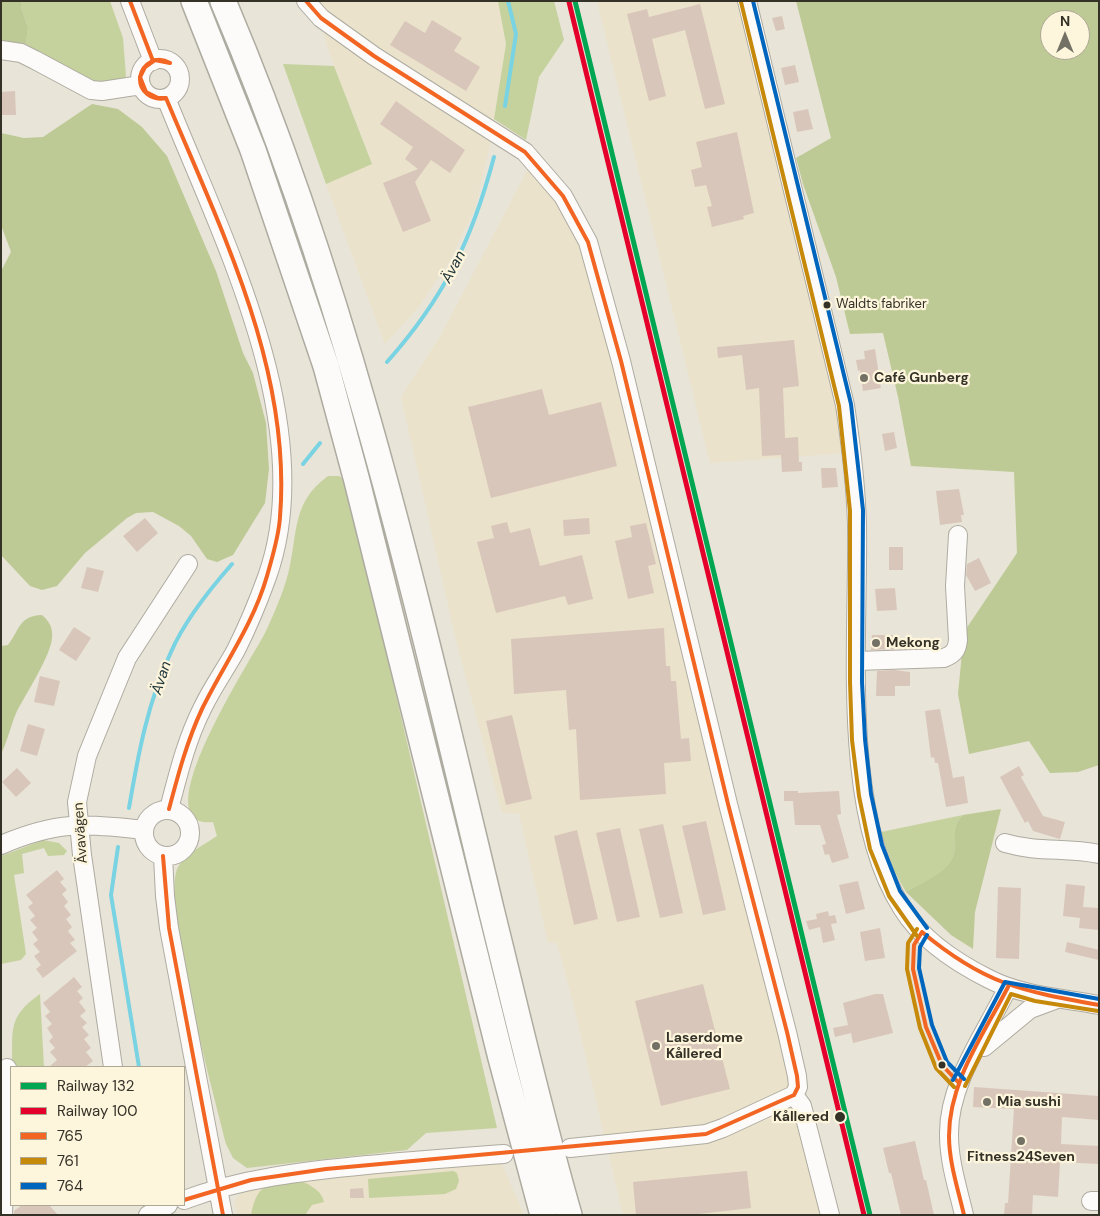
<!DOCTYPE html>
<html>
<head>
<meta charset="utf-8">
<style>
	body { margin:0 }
	#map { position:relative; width:1100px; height:1216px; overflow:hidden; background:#e8e4d7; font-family:"DM Sans",sans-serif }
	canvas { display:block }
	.frame { position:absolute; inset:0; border:2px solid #343127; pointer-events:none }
	.legend { position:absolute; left:10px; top:1066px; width:175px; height:140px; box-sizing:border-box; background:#fdf5dc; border:1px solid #ada794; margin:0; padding:6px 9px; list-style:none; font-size:15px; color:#343127 }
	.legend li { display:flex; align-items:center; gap:10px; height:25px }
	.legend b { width:25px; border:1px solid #ada794 }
	.north { position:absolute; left:1040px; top:10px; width:50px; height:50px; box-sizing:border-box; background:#fdf5dc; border:1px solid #ada794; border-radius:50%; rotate:0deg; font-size:14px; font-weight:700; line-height:20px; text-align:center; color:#343127 }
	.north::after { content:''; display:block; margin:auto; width:18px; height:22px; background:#737065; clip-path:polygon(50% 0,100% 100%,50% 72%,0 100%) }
</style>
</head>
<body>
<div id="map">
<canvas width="1100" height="1216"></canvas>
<div class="frame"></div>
<ul class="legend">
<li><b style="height:6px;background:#00a651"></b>Railway 132</li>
<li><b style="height:6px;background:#e4002b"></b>Railway 100</li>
<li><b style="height:6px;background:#f26522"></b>765</li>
<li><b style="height:6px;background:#c6890a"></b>761</li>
<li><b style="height:6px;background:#0065bd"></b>764</li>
</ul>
<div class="north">N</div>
</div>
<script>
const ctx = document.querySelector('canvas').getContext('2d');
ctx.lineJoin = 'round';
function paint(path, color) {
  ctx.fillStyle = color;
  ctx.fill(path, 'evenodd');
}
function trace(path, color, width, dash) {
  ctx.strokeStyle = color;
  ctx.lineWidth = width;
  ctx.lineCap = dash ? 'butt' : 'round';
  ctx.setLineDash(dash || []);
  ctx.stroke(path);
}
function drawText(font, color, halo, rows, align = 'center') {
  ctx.font = font + ' "DM Sans",sans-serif';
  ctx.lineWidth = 4.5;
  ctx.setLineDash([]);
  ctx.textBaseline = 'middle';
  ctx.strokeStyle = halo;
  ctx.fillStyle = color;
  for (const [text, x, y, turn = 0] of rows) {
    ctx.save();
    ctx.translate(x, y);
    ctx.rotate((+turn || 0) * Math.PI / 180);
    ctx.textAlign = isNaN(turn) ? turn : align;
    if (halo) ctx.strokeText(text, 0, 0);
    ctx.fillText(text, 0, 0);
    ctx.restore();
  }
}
const built = new Path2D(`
	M313,1H498L506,44L489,150L475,208L450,260L418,308L385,344L326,184L372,163L334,66Z
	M597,1H739L806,279L825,340L845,453L710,463Z
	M529,167L566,212L581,243L592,280L827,1215H623L572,998L557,943L548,942L519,813H502L456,640L401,397L441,335Z
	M495,1157L503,1167L524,1215H237L235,1200L244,1189L257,1184Z`);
const green = new Path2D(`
	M21,1H110L123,38L126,76L123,81L97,85L58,66L26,44L28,28L21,7Z
	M498,1H554L564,40L539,77L526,140L494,119L506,44Z
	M283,64L334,66L372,164L326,184Z
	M328,476H339L346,481L497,1128L426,1133L407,1150L247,1168L233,1158L226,1144C215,1098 160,900 178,867C186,853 204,845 217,836L213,822C139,830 255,654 265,633C274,614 284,591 289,570C298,531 292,502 328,476Z
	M963,815C948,830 958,844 953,856C947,873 920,883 906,892L894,871L881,832Z
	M43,840L59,843L67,851L64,855L48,856L44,848L22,854L24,873L14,875L26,954L21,960L1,964V856Z
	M40,994L44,1067H12C13,1030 7,1017 40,994Z
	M453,1171L457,1173L459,1181L456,1189L445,1194L369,1198L368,1179Z
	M302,1181C311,1186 322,1191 324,1202L312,1205L305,1215H251C258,1179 271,1184 302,1181Z`);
const forest = new Path2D(`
	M1,1H21V7L28,28L26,44L1,41Z
	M796,1H1099V765L1078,772L1050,773L1029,741L969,754L958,694L964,632L1017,553L1014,472L911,466L898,397L883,333L850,334L836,277L803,184L796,158L831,138ZM1050,20H1080V50H1050Z
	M92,104L118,109L142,127L167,156L216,271L243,353L253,373L266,423L269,469L265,503L233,555L217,562L207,559L191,536L179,526L153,512L136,513L127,518L85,553L57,586L42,590L30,586L1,555V271L11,252L1,225V133L24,138L43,137Z
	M42,615C50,622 53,628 52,638C51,655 26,694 17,711C11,724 8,740 1,754V646L8,645C20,629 19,616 42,615Z
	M1001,809L975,912L973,949L951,935L906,892C920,883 947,873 953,856C958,844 948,830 963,815Z`);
const stream = new Path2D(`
	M505,106L516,34L508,1
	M387,362C444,298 472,240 494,157
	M303,464L320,443
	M129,808C138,755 148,701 171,652C184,622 210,589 232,564
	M118,847L111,895L139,1067`);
const building = new Path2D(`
	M700,4L725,104L705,109L685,30L652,39L666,96L649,101L627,14L647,9L649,17Z
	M782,16L785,29L776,31L772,18Z
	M432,20L462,38L454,51L480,67L466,91L390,45L405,21L425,33Z
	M795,65L799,82L785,85L781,68Z
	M15,91L16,115H1V92Z
	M396,101L465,150L450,173L431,160L415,182L431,221L403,232L383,183L418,169L405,159L413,147L380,124Z
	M808,109L813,129L797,132L793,112Z
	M737,132L754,213L743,216L744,219L712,227L707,207L712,206L706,185L695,187L691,170L702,167L696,142Z
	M794,340L799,386L783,388L785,438L798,437L799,462H802V471L782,472L781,455L762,456L759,388L746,390L742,355L718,358L717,347Z
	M875,349L881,388L863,391L860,370L858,371L856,360L865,359L864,351Z
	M542,389L549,415L601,402L617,466L491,498L468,407Z
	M894,432L897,448L885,451L882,434Z
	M821,468H836L838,487L822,488Z
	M959,489L964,515H961L962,522L940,525L936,491Z
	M145,518L158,533L137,552L123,536Z
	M589,518L590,534L564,536L563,520Z
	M507,522L510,533L530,528L540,566L582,555L593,599L568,605L565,596L496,613L477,542L494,538L491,526Z
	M646,523L656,564L648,566L654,593L628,599L615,541L632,537L630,526Z
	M889,547H903V570H889Z
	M979,558L991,583L975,591L966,575L967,564Z
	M87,567L104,571L98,592L81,588Z
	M895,588L897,610L877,611L875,589Z
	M74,627L91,638L76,661L59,650Z
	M664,628L666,666H670L671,681H676L681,739L689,738L691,761L664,763L666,794L580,800L576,729L569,730L566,690L514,694L511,639Z
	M872,635H893L894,649L871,650Z
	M894,670L910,672V686H895V696H876L877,671Z
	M40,676L60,681L54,706L34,702Z
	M940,709L953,778L964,776L968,803L946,807L938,763H935L934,757L931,758L925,711Z
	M512,715L532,799L506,805L486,721Z
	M28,724L45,729L37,756L20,751Z
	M1019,766L1024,775L1021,777L1043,816L1065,822L1060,839L1033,831L1028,821L1025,823L1000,777Z
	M17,768L31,783L16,797L2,782Z
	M784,791H798V793L839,791L841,814L837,815L849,858L832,863L829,854L825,855L822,845L826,844L820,825H795L793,801H784Z
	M706,821L726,910L703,915L682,826Z
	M663,824L683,913L660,918L639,829Z
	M620,828L640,917L617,922L596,833Z
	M577,830L598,919L574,925L554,836Z
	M57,870L64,879L60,882L67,890L62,894L68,902L64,906L71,915L66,919L72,927L68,931L75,940L70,943L77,951L43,978L36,969L41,965L34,956L40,952L33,944L38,940L32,932L37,928L30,920L35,916L28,907L33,903L26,895Z
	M858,881L865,909L846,914L839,885Z
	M1066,884L1085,886L1083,907L1099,908V930L1079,928L1080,918L1063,916Z
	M998,887L1021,888L1019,959L996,958Z
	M828,911L829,916L835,915L837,923L831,924L835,940L823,943L820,927L809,930L806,921L817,919L816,914Z
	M880,928L885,958L865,961L860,932Z
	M1067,942L1099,950V960L1065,952Z
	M74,977L82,987L77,991L83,998L79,1002L86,1011L80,1016L87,1023L82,1027L89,1035L84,1039L91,1048L86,1052L93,1061L85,1067H49L57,1060L50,1052L55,1048L49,1041L53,1037L47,1028L52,1024L45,1016L50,1012L43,1003Z
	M703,984L730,1089L661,1106L635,1001Z
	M875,994H883L893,1033L853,1043L851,1033L835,1037L833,1028L848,1025L843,1003Z
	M974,1087L1099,1096V1120L1062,1117L1061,1144L1099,1146V1164L1060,1162L1058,1197L1033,1195L1032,1215H1004L1005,1203H1008L1014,1109L973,1107Z
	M915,1141L924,1180H926L934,1215H901L891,1173H889L883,1148Z
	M747,1171L751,1208L690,1215H636L633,1182Z
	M363,1188L364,1198H350V1189Z
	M22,1205H49L58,1215H14V1211Z`);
const minor = new Path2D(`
	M130,1L153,61
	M306,1L321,18L374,56L525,152L563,196L588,242L621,361L728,804L787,1032L797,1076L798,1087L794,1095
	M747,1L845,405C851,445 856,485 857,525C859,638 840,810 902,908C921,939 957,963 989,979C1022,996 1062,998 1099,1005
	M1,50L21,53L35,60L91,90L102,91L141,85
	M140 79a20 20 0 1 1 40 0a20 20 0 1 1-40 0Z
	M166,98C221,236 321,427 267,577C258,602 248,626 236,650C225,670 212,688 202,709C186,741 178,775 169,809
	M857,661L944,658C954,654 957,650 958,640L955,586L958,535
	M144 833a23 23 0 1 1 46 0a23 23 0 1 1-46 0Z
	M1005,843C1038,853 1066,847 1099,854
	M1,845C56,821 86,823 144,830
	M163,856L165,896L169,928L223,1215
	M984,1047L1030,1009L1057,999
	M113,1067L82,855L77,802L87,756L127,658L188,564
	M794,1095L802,1106L830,1215
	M570,1148L706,1134L723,1128L794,1095
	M184,1200C242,1178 305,1171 367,1165C413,1161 458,1157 504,1154
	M1091,1201H1099
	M3,1215L7,1068
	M148,1215L168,1205
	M964,1215C958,1189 949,1162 949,1135C948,1083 986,1033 1008,987`);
const highway = new Path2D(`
	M194,1L253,150L326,366L357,481L501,1058L543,1215
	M223,1C348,294 418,605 492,913C517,1014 540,1115 569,1215`);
const bus1 = new Path2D(`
	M130,1L153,61
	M306,1L321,18L374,56L525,152L563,196L588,242L621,361L728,804L787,1032L797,1076L798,1087L794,1095
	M140,77L146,92L158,98H166
	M140,77C139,92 152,101 166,98
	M140,77C143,63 157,55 170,63
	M140,77L145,67L155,60L170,63
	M166,98C221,230 292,370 280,517C279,536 272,558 267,576C253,625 224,664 202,709C187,741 178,775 169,809
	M163,856L169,928L223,1215
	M922,932C984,984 1021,991 1099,1005
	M922,932L914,945L913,969L926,1027L942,1065L959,1083
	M184,1200L251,1180L326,1169L706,1134L794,1095
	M964,1215C958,1189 949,1162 949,1136C949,1081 984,1034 1008,987`);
const bus2 = new Path2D(`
	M741,2L839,406L850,511V682L852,740L859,796L870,849L889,896L917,936
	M917,929L908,943L907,969L920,1028L936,1068L954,1087
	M965,1086L1011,994L1035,1001L1098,1011`);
const bus3 = new Path2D(`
	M753,1L851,404L863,510L862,682L865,739L871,794L882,845L900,891L927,928
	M927,935L920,947L919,968L932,1025L947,1062L964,1079
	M953,1080L1005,982L1099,999`);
const rail1 = new Path2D(`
	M575,1L870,1215`);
const rail2 = new Path2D(`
	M569,2L864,1215`);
const markers = [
	[827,305,4.5,"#343127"],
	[864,378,5,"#737065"],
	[876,643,5,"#737065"],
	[656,1046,5,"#737065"],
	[942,1065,4.5,"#343127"],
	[987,1102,5,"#737065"],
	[840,1117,6,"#343127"],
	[1021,1141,5,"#737065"]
];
const busNames = [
	["Waldts fabriker",836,305]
];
const poiNames = [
	["Café Gunberg",874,378],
	["Mekong",886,643],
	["Laserdome",666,1038],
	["Kållered",666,1054],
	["Mia sushi",997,1102],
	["Fitness24Seven",1021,1157,"center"]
];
const streetNames = [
	["Ävavägen",81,833,-94]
];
const stopNames = [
	["Kållered",829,1117]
];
const waterNames = [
	["Ävan",454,267,-62],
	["Ävan",162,678,-72]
];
paint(built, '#eae2ca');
paint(green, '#c5d29e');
paint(forest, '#bdca95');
trace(stream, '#79d3e2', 4);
paint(building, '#d9c6ba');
trace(minor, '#aeaba1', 20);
trace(highway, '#aeaba1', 28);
trace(minor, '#fcfbf9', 18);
trace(highway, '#fcfbf9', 25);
trace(bus1, '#f26522', 4);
trace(bus2, '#c6890a', 4);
trace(bus3, '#0065bd', 4);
trace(rail1, '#00a651', 5);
trace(rail2, '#e4002b', 5);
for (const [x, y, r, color] of markers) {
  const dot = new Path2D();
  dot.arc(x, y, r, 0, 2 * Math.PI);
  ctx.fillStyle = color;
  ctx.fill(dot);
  trace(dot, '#fdf5dc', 2);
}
drawText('13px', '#343127', '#fdf5dc', busNames, 'left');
drawText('bold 14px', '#343127', '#fdf5dc', poiNames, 'left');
drawText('14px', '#343127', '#fdf5dc', streetNames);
drawText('bold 14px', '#343127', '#fdf5dc', stopNames, 'right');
drawText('italic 15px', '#22383d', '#fdf5dc', waterNames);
</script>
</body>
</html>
